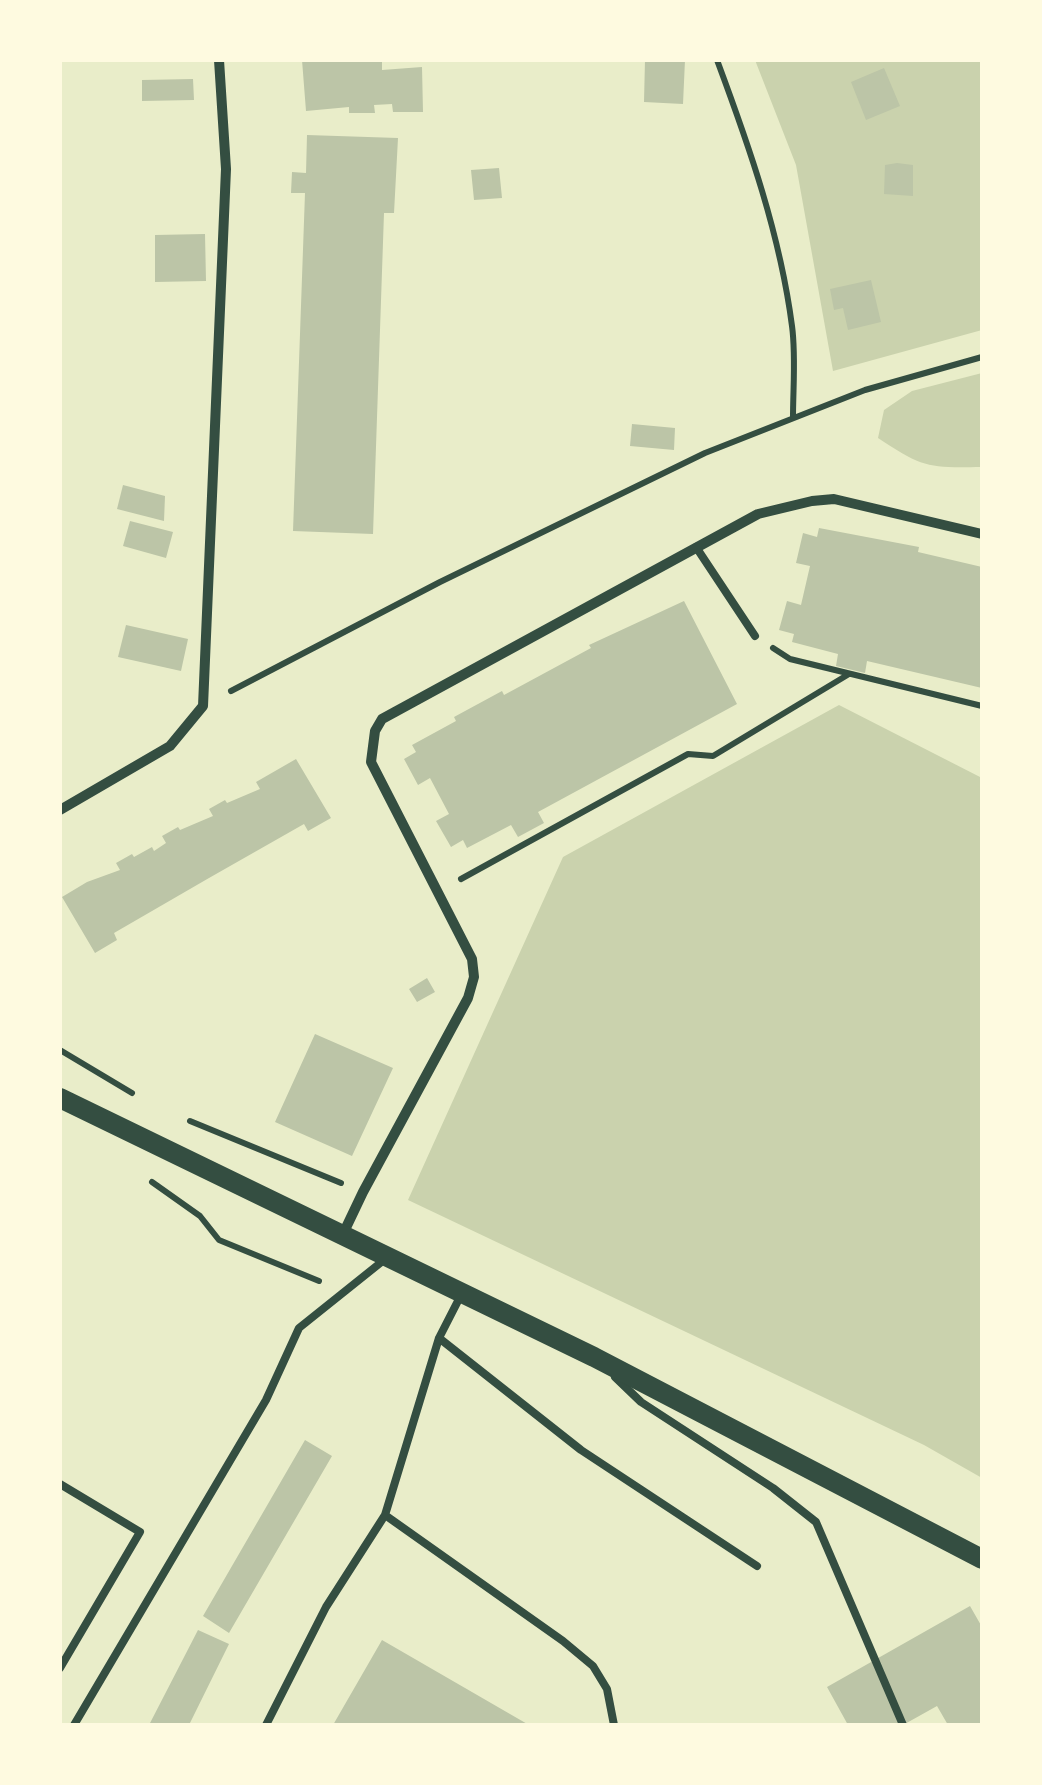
<!DOCTYPE html>
<html>
<head>
<meta charset="utf-8">
<style>
	body { margin:0 }
	#map { position:relative; width:1042px; height:1785px; overflow:hidden; background:#e9edc9; font-family:"DM Sans",sans-serif }
	canvas { display:block }
	.frame { position:absolute; inset:0; border:62px solid #fefae0; pointer-events:none }
</style>
</head>
<body>
<div id="map">
<canvas width="1042" height="1785"></canvas>
<div class="frame"></div>
</div>
<script>
const ctx = document.querySelector('canvas').getContext('2d');
ctx.lineJoin = 'round';
function paint(path, color) {
  ctx.fillStyle = color;
  ctx.fill(path, 'evenodd');
}
function trace(path, color, width, dash) {
  ctx.strokeStyle = color;
  ctx.lineWidth = width;
  ctx.lineCap = dash ? 'butt' : 'round';
  ctx.setLineDash(dash || []);
  ctx.stroke(path);
}
const green = new Path2D(`
	M755,60H982V330L833,371L796,165Z
	M982,373V467C929,468 923,468 878,438L884,410L912,391Z
	M839,705L982,778V1478L924,1445L408,1200L563,857Z`);
const building = new Path2D(`
	M302,60H382V70L422,67L423,112H393L392,104L374,105L375,113H349V107L306,111Z
	M645,60H685L683,104L644,102Z
	M884,68L900,106L866,120L851,82Z
	M193,79L194,100L142,101V80Z
	M307,135L398,138L394,213H384L373,534L293,531L305,193H291L292,172L306,173Z
	M897,163L913,165V196L884,194L885,165Z
	M499,168L502,198L474,200L471,170Z
	M205,234L206,281L155,282V235Z
	M871,280L881,322L848,330L843,308L834,310L830,289Z
	M632,424L675,428L674,450L630,446Z
	M123,485L165,496L164,521L117,509Z
	M130,521L173,532L166,558L123,546Z
	M819,528L919,547L918,552L982,567V688L867,661L865,673L836,666L838,654L792,642L794,634L779,630L787,601L801,605L810,566L796,563L803,533L817,537Z
	M684,601L737,704L538,812L544,823L518,837L511,825L467,848L463,840L451,847L436,821L449,814L430,778L418,785L404,759L416,752L412,745L456,721L454,717L502,691L504,695L591,648L589,645Z
	M126,625L188,639L181,671L118,657Z
	M296,759L331,818L308,831L304,824L209,878L114,933L117,940L95,953L62,897L87,882L120,870L116,863L132,854L134,857L152,847L154,851L166,843L162,836L178,827L180,830L213,816L209,809L225,800L227,803L260,789L256,782Z
	M427,978L435,992L417,1002L409,989Z
	M315,1034L393,1068L352,1156L275,1122Z
	M305,1440L332,1456L229,1633L203,1616Z
	M970,1606L982,1627V1725H948L937,1706L903,1725H848L827,1687Z
	M198,1630L229,1644L189,1725H149Z
	M382,1640L529,1725H333Z`);
const path = new Path2D(`
	M717,60C749,146 780,234 792,326C796,355 793,388 793,418
	M773,648L790,659L982,706
	M231,691L440,582L705,453L865,390L982,357
	M461,879L688,754L713,756L849,674
	M60,1050L132,1093
	M190,1121L341,1183
	M152,1182L200,1216L219,1240L319,1281`);
const service = new Path2D(`
	M696,547L755,636
	M439,1338L581,1450L757,1566
	M615,1377L641,1402L773,1488L816,1522L903,1725
	M60,1484L140,1532L60,1668
	M385,1515L563,1641L593,1666L607,1689L614,1725
	M74,1725L266,1400L299,1328L384,1260
	M266,1725L326,1607L385,1515L439,1338L461,1295`);
const minor = new Path2D(`
	M60,810L170,746L203,706L226,169L219,60
	M343,1234L363,1192L468,998L474,977L472,959L371,762L375,731L382,719L758,514L812,501L834,499L982,534`);
const secondary = new Path2D(`
	M60,1098L594,1357L982,1559`);
paint(green, '#cad2ad');
paint(building, '#bcc5a7');
trace(path, '#344e41', 6);
trace(service, '#344e41', 8);
trace(minor, '#344e41', 10);
trace(secondary, '#344e41', 20);
</script>
</body>
</html>
